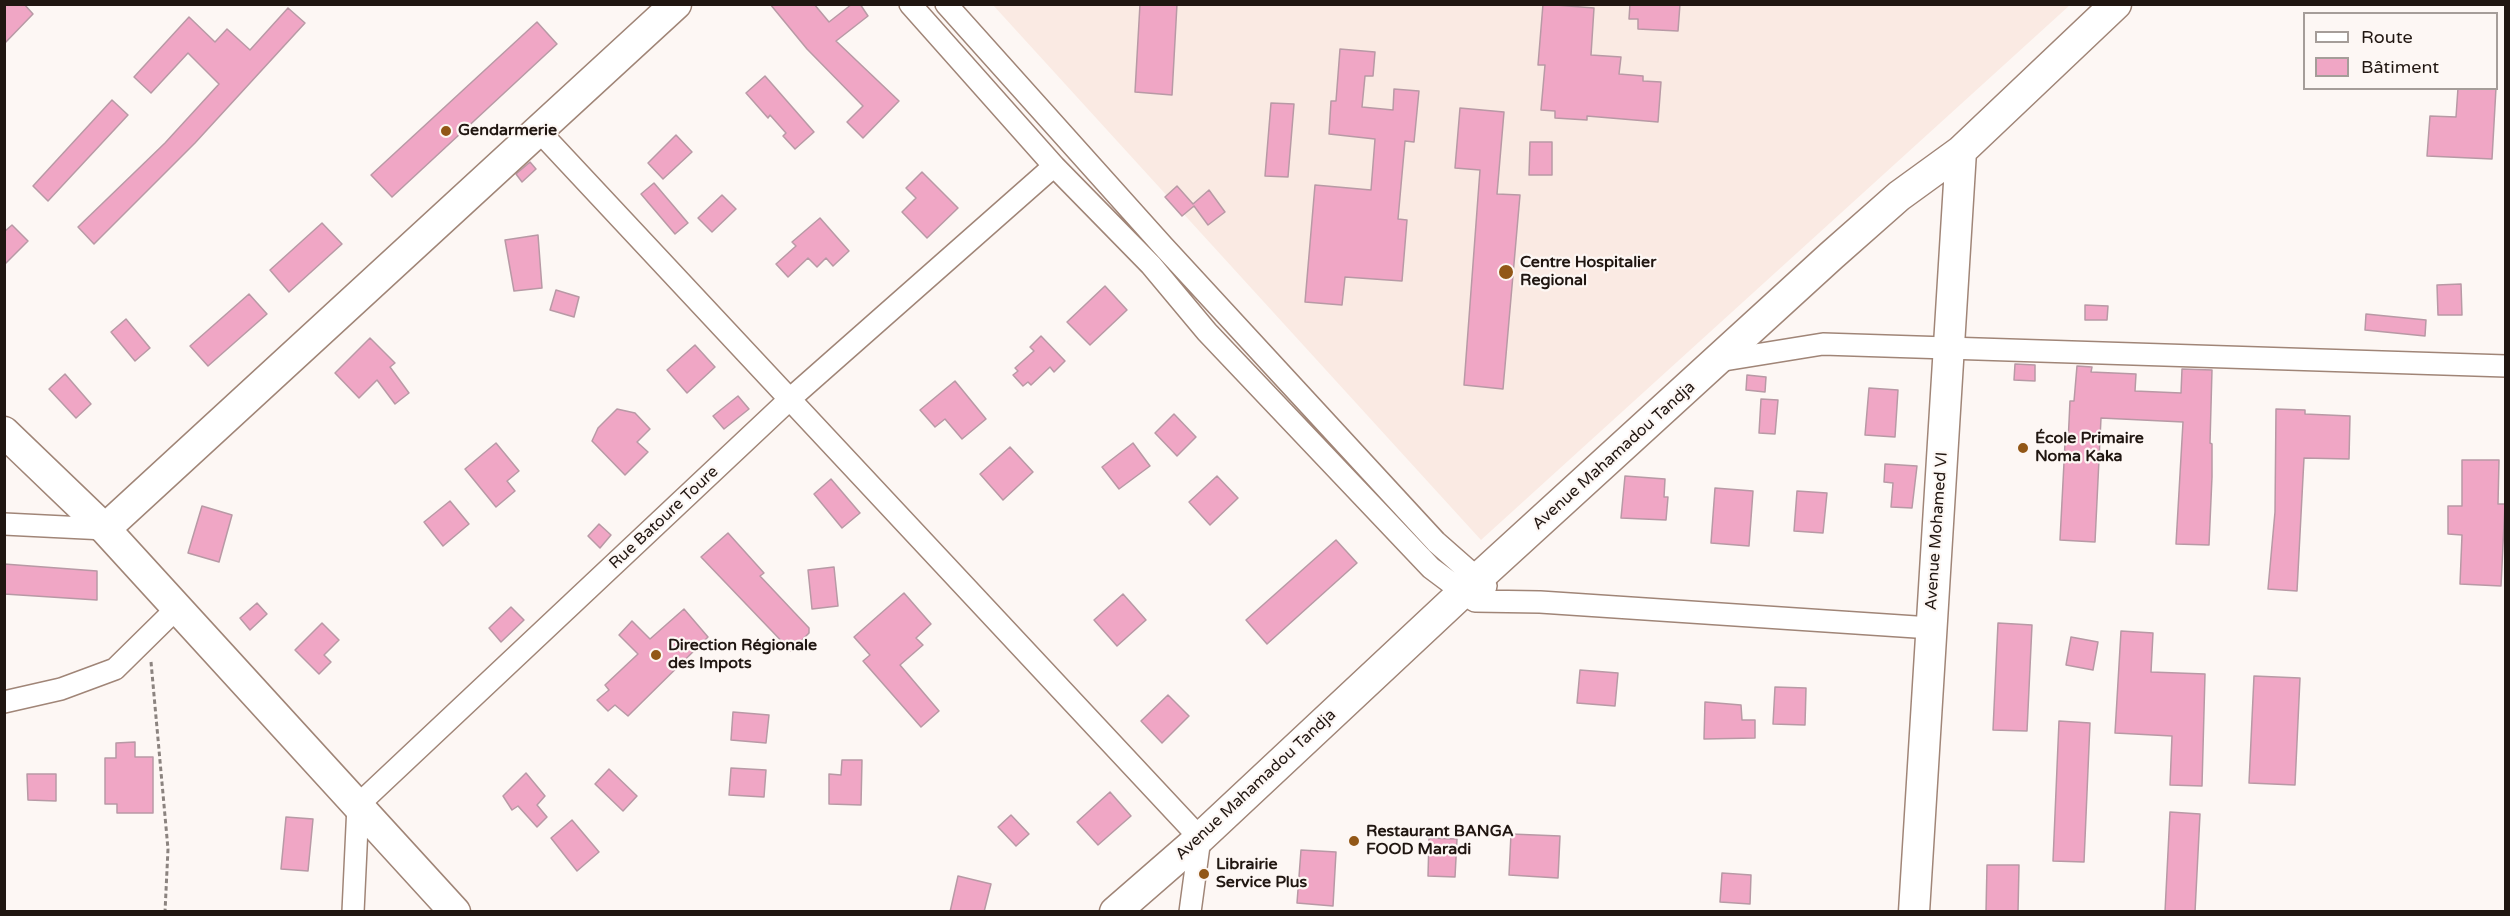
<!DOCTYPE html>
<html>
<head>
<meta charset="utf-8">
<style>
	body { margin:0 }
	#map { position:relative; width:2510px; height:916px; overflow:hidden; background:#fdf7f4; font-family:"Varela Round",sans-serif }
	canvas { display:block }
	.frame { position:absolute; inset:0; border:6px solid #201611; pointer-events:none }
	.legend { position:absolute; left:2303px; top:12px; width:195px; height:78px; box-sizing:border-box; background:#fdf7f4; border:2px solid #a59d99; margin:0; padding:8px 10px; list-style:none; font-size:18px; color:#201611 }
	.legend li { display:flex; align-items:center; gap:12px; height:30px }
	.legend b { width:30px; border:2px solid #a59d99 }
</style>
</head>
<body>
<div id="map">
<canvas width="2510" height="916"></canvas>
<div class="frame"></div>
<ul class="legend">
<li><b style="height:8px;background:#fff"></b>Route</li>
<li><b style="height:16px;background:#f0a6c5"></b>Bâtiment</li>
</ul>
</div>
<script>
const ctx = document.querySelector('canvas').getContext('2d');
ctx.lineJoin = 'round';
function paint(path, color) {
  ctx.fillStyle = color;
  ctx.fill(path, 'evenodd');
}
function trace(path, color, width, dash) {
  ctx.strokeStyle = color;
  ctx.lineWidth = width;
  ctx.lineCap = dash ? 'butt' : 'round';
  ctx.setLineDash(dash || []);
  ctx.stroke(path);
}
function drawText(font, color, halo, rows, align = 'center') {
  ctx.font = font + ' "Varela Round",sans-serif';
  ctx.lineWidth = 4.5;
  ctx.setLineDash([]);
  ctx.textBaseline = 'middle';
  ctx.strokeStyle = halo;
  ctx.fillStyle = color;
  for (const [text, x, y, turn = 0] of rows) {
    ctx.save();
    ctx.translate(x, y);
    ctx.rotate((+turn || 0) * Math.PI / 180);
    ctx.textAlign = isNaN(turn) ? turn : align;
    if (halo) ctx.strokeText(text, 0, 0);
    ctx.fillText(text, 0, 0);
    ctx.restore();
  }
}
const built = new Path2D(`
	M993,5H2070L1481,540Z`);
const building = new Path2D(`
	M4,4H24L33,14L4,44Z
	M770,4H814L829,22L852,4H860L868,16L836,41L899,101L863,138L847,122L863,106L807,49Z
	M1140,4H1177L1172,95L1135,92Z
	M1543,4L1594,8L1591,55L1621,57L1619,74L1643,76V81L1661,82L1658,122L1587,116V120L1555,118V111L1541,110L1545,65H1538Z
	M1630,4H1680L1678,31L1638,29V19H1629Z
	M288,8L305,23L195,143L94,244L78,227L165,143L219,84L188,53L151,93L134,77L189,17L215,42L227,29L250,50Z
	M537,22L557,44L392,197L371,175Z
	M1340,49L1375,52L1373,76H1365L1362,107L1393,110L1394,89L1419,91L1414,142L1405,141L1398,219L1407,220L1402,281L1345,277L1342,305L1305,302L1315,185L1371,190L1375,139L1329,134L1331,101H1336Z
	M765,76L814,132L795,149L783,136L786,133L770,115L768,118L746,93Z
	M2458,88H2496L2492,159L2427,156L2430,116L2456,117Z
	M112,100L128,115L48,201L33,186Z
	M1271,103L1294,104L1288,177L1265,176Z
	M1460,108L1504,112L1497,194L1520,195L1503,389L1464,385L1480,170L1455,168Z
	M676,135L692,152L663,179L648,163Z
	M1530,142H1552V175H1529Z
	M530,162L536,169L522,182L516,174Z
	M922,172L958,208L927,238L902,212L916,198L906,188Z
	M654,183L688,223L675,234L641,194Z
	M1177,186L1193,204L1209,190L1225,212L1208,225L1194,206L1182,216L1165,197Z
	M722,195L736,209L712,232L698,218Z
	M820,218L849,251L833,266L826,258L817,267L808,258L788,277L776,264L796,246L792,242Z
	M322,223L342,244L289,292L270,270Z
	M12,225L28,241L4,265V232Z
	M538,235L542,288L514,291L505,240Z
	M2461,284L2462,315H2438L2437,285Z
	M1105,286L1127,310L1090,345L1067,322Z
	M556,290L579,297L574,317L550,310Z
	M249,294L267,314L208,366L190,346Z
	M2085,305L2108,306L2107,320H2085Z
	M2366,314L2426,320L2425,336L2365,330Z
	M126,319L150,348L135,361L111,332Z
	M1041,336L1065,361L1054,372L1050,367L1031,385L1028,382L1023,386L1013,375L1018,371L1015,368L1034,351L1030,347Z
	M370,338L395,363L390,367L409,393L395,404L377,380L359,398L335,373Z
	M695,345L715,367L687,393L667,370Z
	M2015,364L2035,365V381L2014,380Z
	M2077,366L2092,367L2091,372L2136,374L2135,391L2181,393L2182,369L2212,370L2210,443L2212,444V477L2209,545L2176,544L2183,422L2101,418L2095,542L2060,540L2065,443H2068L2070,401H2074Z
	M65,374L91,404L76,418L49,389Z
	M1747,375L1766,377L1765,392L1746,390Z
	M955,381L986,419L962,439L945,419L935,427L920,410Z
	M1869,388L1898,390L1895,437L1865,435Z
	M738,396L749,409L724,429L713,416Z
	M1761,399L1778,400L1775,434L1759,433Z
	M617,409L635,413L650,429L637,442L648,452L625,475L592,441L598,428Z
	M2276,409L2305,410V414L2350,416L2349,459L2304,458L2297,591L2268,589L2275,512Z
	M1174,414L1196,437L1177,456L1155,433Z
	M496,443L519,471L507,481L515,491L496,507L465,469Z
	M1133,443L1150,466L1119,489L1102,467Z
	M1010,447L1033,472L1003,500L980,474Z
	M2462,460H2499L2498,504H2505L2501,586L2460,584L2462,535L2448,534V506H2462Z
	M1885,464L1917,466L1912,508L1891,507L1893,483L1884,482Z
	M1217,476L1238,498L1210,525L1189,502Z
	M1625,476L1665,479L1664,497H1668L1666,520L1621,518Z
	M831,479L860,513L842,528L814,494Z
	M1715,488L1753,491L1749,546L1711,543Z
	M1797,491L1827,493L1823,533L1794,531Z
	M450,501L469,524L443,546L424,522Z
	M202,506L232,515L219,562L188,553Z
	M599,524L611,535L600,548L588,536Z
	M728,533L764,573L760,576L809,628V633L791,651L701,557Z
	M1336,540L1357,563L1267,644L1246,620Z
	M4,564L97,571V600L4,594Z
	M834,567L838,606L812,609L808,570Z
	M904,593L931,624L916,638L923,645L900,665L939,711L921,727L863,661L870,655L854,637Z
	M1123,594L1146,620L1117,646L1094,620Z
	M257,603L267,614L250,630L240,618Z
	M511,607L524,620L501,642L489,628Z
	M684,609L708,637L628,716L615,705L608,711L597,700L609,690L605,685L638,654L619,635L632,621L650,639Z
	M322,623L339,640L324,655L331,662L319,674L295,650Z
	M1998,623L2032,625L2027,731L1993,730Z
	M2121,631L2153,633L2151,672L2205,674L2202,786L2170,785L2172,736L2115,733Z
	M2071,637L2098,642L2093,670L2066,665Z
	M1580,670L1618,673L1615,706L1577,703Z
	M2254,676L2300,678L2295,785L2249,783Z
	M1775,687L1806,688L1805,725L1773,724Z
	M1168,695L1189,716L1162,743L1141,721Z
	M1705,702L1741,705L1742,720H1755V738L1704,739Z
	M733,712L769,715L766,743L731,740Z
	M2059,721L2090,723L2084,862L2053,861Z
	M135,742V757H153V813H117V804H105V758H116V743Z
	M842,760H862L861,805L829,804V774L841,775Z
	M731,768L766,770L764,797L729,795Z
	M609,769L637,796L623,811L595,784Z
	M526,773L545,796L537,805L547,817L537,827L518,806L512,810L503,796Z
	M27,774H56V801L28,800Z
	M1110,792L1131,816L1098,845L1077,822Z
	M2170,812L2200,814L2195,912H2165Z
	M1011,815L1029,834L1016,846L998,827Z
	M286,817L313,819L308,871L281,869Z
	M572,820L599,852L577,871L551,838Z
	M1511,834L1560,836L1558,878L1509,875Z
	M1429,838L1457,839L1455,877L1428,876Z
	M1301,850L1336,852L1333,906L1297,903Z
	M1987,865H2019L2018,912H1986Z
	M1722,873L1751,875L1750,904L1720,902Z
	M958,876L991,884L984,912H950Z`);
const path = new Path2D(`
	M151,662L168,849L165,912`);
const street = new Path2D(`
	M910,4L1054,166L1151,265L1207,332L1431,568L1475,601L1540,602L1931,628
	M946,4L1163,246L1436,542L1486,586
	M539,131L1200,838L1190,912
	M1718,361L1823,344L2506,366
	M4,524L105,529
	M4,702L61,689L115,669L177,608
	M353,912L358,805L791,398L1054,166`);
const secondary = new Path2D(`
	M4,432L105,529L455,912
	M105,529L676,4
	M1115,912L1200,838L1462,593L1831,256L1899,196L1961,151L2116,4
	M1914,912L1961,151`);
const markers = [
	[446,131,6,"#925717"],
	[1506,272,8,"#925717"],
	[2023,448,6,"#925717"],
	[656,655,6,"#925717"],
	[1354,841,6,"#925717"],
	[1204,874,6,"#925717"]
];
const poiNames = [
	["Gendarmerie",458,131],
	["Centre Hospitalier",1520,263],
	["Regional",1520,281],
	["École Primaire",2035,439],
	["Noma Kaka",2035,457],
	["Direction Régionale",668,646],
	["des Impots",668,664],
	["Restaurant BANGA",1366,832],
	["FOOD Maradi",1366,850],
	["Librairie",1216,865],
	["Service Plus",1216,883]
];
const streetNames = [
	["Avenue Mahamadou Tandja",1614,456,-42],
	["Rue Batoure Toure",664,518,-43],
	["Avenue Mohamed VI",1937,531,-86],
	["Avenue Mahamadou Tandja",1256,785,-43]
];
paint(built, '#faeae3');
paint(building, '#f0a6c5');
trace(building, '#b899a5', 1.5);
trace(street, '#a08577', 24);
trace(secondary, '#a08577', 33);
trace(path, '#8b837f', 3, [4.5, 3]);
trace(street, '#fff', 21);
trace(secondary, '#fff', 30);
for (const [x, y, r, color] of markers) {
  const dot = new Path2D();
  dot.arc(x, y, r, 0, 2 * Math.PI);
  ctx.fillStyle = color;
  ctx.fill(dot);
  trace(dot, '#fdf7f4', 2);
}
drawText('bold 16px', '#201611', '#fdf7f4', poiNames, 'left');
drawText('16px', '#201611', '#fdf7f4', streetNames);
</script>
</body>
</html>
